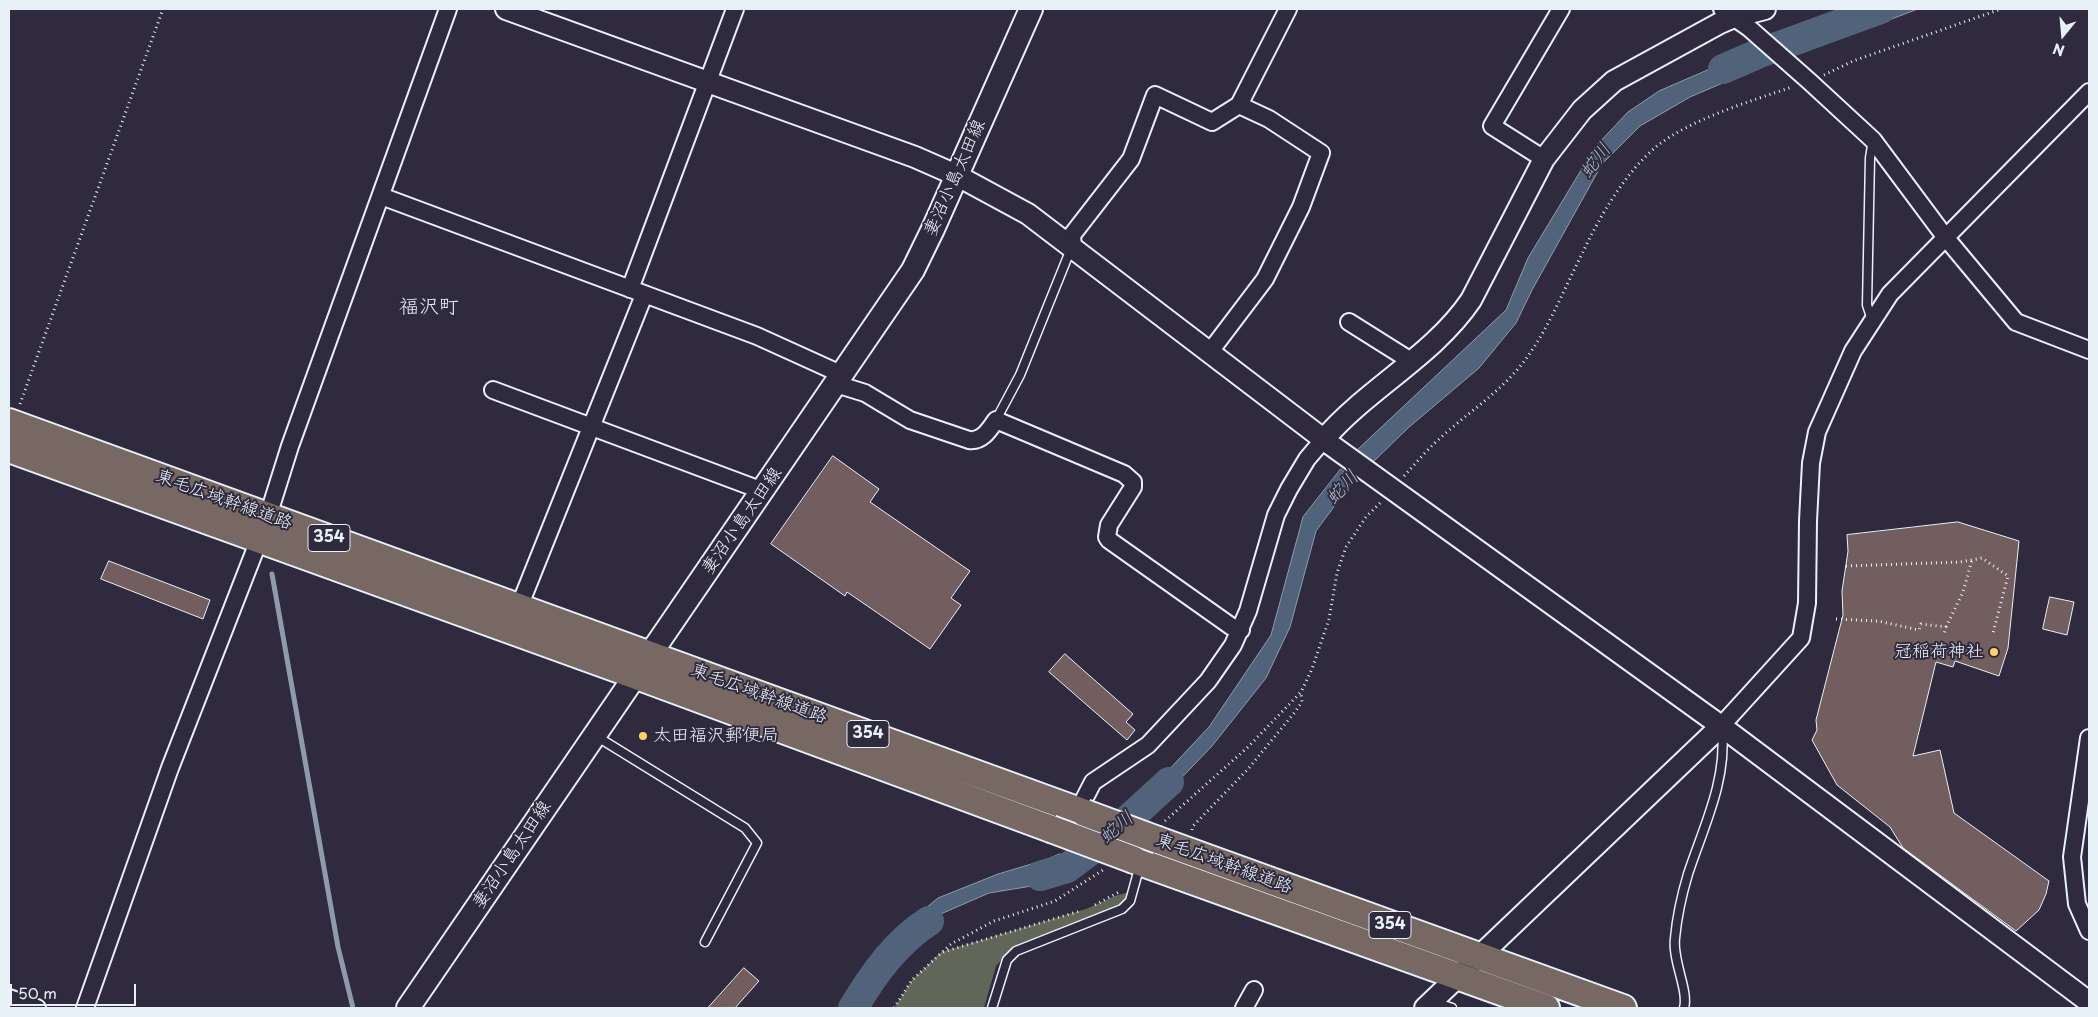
<!DOCTYPE html>
<html>
<head>
<meta charset="utf-8">
<style>
	body { margin:0 }
	#map { position:relative; width:2098px; height:1017px; overflow:hidden; background:#2f2a3d; font-family:"Playpen Sans",sans-serif }
	canvas { display:block }
	.frame { position:absolute; inset:0; border:10px solid #e8f1f8; pointer-events:none }
	.north { position:absolute; left:2038px; top:10px; width:50px; height:50px; -webkit-text-stroke:4px #2f2a3d; paint-order:stroke; rotate:197deg; font-size:14px; font-weight:700; line-height:20px; text-align:center; color:#e8f1f8 }
	.north::after { content:''; display:block; margin:auto; width:18px; height:22px; background:#e8f1f8; clip-path:polygon(50% 0,100% 100%,50% 72%,0 100%) }
	.scale { position:absolute; left:10px; top:984px; width:126px; height:22px; box-sizing:border-box; border:2px solid #e8f1f8; border-top:0; padding-left:6px; font-size:15px; line-height:18px; white-space:nowrap; color:#e8f1f8; -webkit-text-stroke:4px #2f2a3d; paint-order:stroke }
</style>
</head>
<body>
<div id="map">
<canvas width="2098" height="1017"></canvas>
<div class="frame"></div>
<div class="north">N</div>
<div class="scale">50 m</div>
</div>
<script>
const ctx = document.querySelector('canvas').getContext('2d');
ctx.lineJoin = 'round';
function paint(path, color) {
  ctx.fillStyle = color;
  ctx.fill(path, 'evenodd');
}
function trace(path, color, width, dash) {
  ctx.strokeStyle = color;
  ctx.lineWidth = width;
  ctx.lineCap = dash ? 'butt' : 'round';
  ctx.setLineDash(dash || []);
  ctx.stroke(path);
}
function drawText(font, color, halo, rows, align = 'center') {
  ctx.font = font + ' "Playpen Sans","Klee One",sans-serif';
  ctx.lineWidth = 4;
  ctx.setLineDash([]);
  ctx.textBaseline = 'middle';
  ctx.strokeStyle = halo;
  ctx.fillStyle = color;
  for (const [text, x, y, turn = 0] of rows) {
    ctx.save();
    ctx.translate(x, y);
    ctx.rotate((+turn || 0) * Math.PI / 180);
    ctx.textAlign = isNaN(turn) ? turn : align;
    if (halo) ctx.strokeText(text, 0, 0);
    ctx.fillText(text, 0, 0);
    ctx.restore();
  }
}
const green = new Path2D(`
	M1133,891L1122,909L1011,950L996,966L984,1008H894L912,980L941,952L1086,909L1115,896Z`);
const water = new Path2D(`
	M1870,9H1918L1799,54L1785,39Z
	M1757,49L1772,62L1690,97L1640,126L1602,164L1532,290L1516,323L1479,368L1408,428L1372,463L1356,451L1506,310L1528,258L1595,147L1628,112L1659,91Z
	M1341,469L1355,481L1350,485L1316,531L1290,627L1266,678L1212,746L1149,812L1134,807L1209,727L1271,635L1303,517Z
	M1060,854L1090,865L1038,885L989,893L943,913L899,946L872,976L857,1008H841L848,992L877,948L938,898L998,874L1045,860Z`);
const stream = new Path2D(`
	M272,574L338,947L353,1008`);
const river = new Path2D(`
	M1723,69L1760,53L1881,9
	M1040,876L1067,868L1110,836L1169,782
	M853,1008C873,975 896,942 929,921`);
const building = new Path2D(`
	M833,456L879,489L870,502L970,571L951,598L961,605L930,649L847,592L845,596L771,544Z
	M1958,522L2019,541L2008,648L1999,676L1955,661L1953,667L1936,662L1913,756L1940,750L1954,813L2049,881L2046,894L2039,910L2016,931L1903,848L1890,827L1837,785L1812,740L1817,730L1816,720L1843,615L1842,591L1848,551L1847,535Z
	M109,561L210,600L203,619L101,579Z
	M2050,597L2074,602L2067,635L2043,629Z
	M1065,654L1133,714L1126,722L1135,730L1127,740L1049,672Z
	M744,968L759,981L735,1008H708Z`);
const path = new Path2D(`
	M1824,75L1853,61L2001,9
	M20,404L163,9
	M1404,476C1415,464 1426,451 1438,440C1466,414 1498,394 1522,364C1548,331 1563,291 1582,254C1600,216 1624,174 1657,146C1691,119 1751,101 1792,87
	M1846,566L1960,562L1982,558L2008,576L1993,633
	M1836,619L1878,621L1919,630L1921,624L1946,627L1944,634
	M1946,627L1963,592L1972,560
	M1165,821L1248,747L1301,692L1312,669L1329,619L1337,573L1346,547L1366,517L1382,501
	M1192,830L1193,826L1248,769L1295,712L1302,702L1301,692
	M1095,905L1121,891
	M943,952L1080,911
	M894,1008L912,980L951,944L994,921L1055,901L1103,870`);
const service = new Path2D(`
	M1872,320L1867,305L1870,158L1873,140
	M996,420L1020,375L1068,256L1073,249
	M596,736L745,828L757,843L705,942
	M1435,1002L1452,1008
	M992,1008L1007,960L1016,951L1122,909L1130,901L1140,865
	M1684,1008C1689,991 1672,960 1675,938C1677,917 1682,894 1688,874C1703,828 1727,781 1722,731`);
const minor = new Path2D(`
	M1722,9L1749,28L1809,81L1873,140L1946,238L2016,322L2089,350
	M1544,159L1492,126L1561,9
	M381,196L757,336L843,375
	M1073,248L1072,235L1131,159L1155,95L1212,122L1239,105L1288,9
	M630,289L735,9
	M1349,322L1411,361
	M1209,353L1265,279L1301,207L1321,153L1269,119L1239,105
	M836,384L865,393L910,420L969,440C982,442 989,430 996,420L1124,474L1133,482V487L1109,525L1107,537L1109,540L1232,627L1241,630
	M493,390L763,491
	M268,516L290,446L448,9
	M519,607L644,295
	M1721,726L1801,638L1807,603L1808,521L1811,463L1817,432L1853,351L1890,294L2089,92
	M2089,738L2072,857L2077,904L2089,931
	M1078,811L1093,782L1148,745L1208,681L1233,645L1248,611L1276,515L1289,489L1307,459L1324,439
	M9,998L37,1008
	M85,1008L170,768L259,540
	M1244,1008L1254,990`);
const tertiary = new Path2D(`
	M506,9L915,157L956,175L1028,214L1331,445L1721,726L2089,1002
	M1324,439C1368,388 1433,356 1471,300L1544,159L1582,110L1614,81L1720,23L1734,17L1765,9
	M1425,1008L1721,726`);
const secondary = new Path2D(`
	M408,1008L913,270L933,229L1031,9`);
const trunk = new Path2D(`
	M9,422L1085,813
	M9,449L634,675L1051,829
	M1158,840L1623,1008
	M1134,860L1546,1008`);
const trunkBridge = new Path2D(`
	M1085,813L1158,840
	M1051,829L1134,860`);
const markers = [
	[1994,652,5,"#ffd166"],
	[643,736,5,"#ffd166"]
];
const shields = [
	[329,538,42],
	[868,734,42],
	[1390,925,42]
];
const shieldNames = [
	["354",329,538],
	["354",868,734],
	["354",1390,925]
];
const streetNames = [
	["妻沼小島太田線",955,178,-66],
	["東毛広域幹線道路",224,500,20],
	["妻沼小島太田線",742,521,-55],
	["東毛広域幹線道路",759,694,20],
	["妻沼小島太田線",512,855,-56],
	["東毛広域幹線道路",1224,864,20]
];
const poiNames = [
	["冠稲荷神社",1984,652],
	["太田福沢郵便局",653,736,"left"]
];
const waterNames = [
	["蛇川",1596,161,-53],
	["蛇川",1343,488,-47],
	["蛇川",1117,828,-41]
];
const quarterNames = [
	["福沢町",429,307]
];
paint(green, '#616658');
paint(water, '#51637b');
trace(water, '#8d9cad', 1);
trace(stream, '#8d9cad', 5);
trace(river, '#51637b', 30);
paint(building, '#725e5f');
trace(building, '#e8f1f8', 1);
trace(service, '#e8f1f8', 11);
trace(minor, '#e8f1f8', 20);
trace(tertiary, '#e8f1f8', 24);
trace(secondary, '#e8f1f8', 26);
trace(trunk, '#e8f1f8', 30);
trace(path, '#e8f1f8', 3, [1, 4]);
trace(service, '#2f2a3d', 8);
trace(minor, '#2f2a3d', 16);
trace(tertiary, '#2f2a3d', 20);
trace(secondary, '#2f2a3d', 22);
trace(trunk, '#776864', 26);
trace(trunkBridge, '#e8f1f8', 30, []);
trace(trunkBridge, '#776864', 26);
for (const [x, y, r, color] of markers) {
  const dot = new Path2D();
  dot.arc(x, y, r, 0, 2 * Math.PI);
  ctx.fillStyle = color;
  ctx.fill(dot);
  trace(dot, '#2f2a3d', 2);
}
for (const [x, y, w] of shields) {
  const box = new Path2D();
  box.roundRect(x - w / 2, y - 13.5, w, 27, 4);
  ctx.fillStyle = '#2f2a3d';
  ctx.fill(box);
  trace(box, '#e8f1f8', 1);
}
drawText('bold 16px', '#e8f1f8', null, shieldNames);
drawText('18px', '#e8f1f8', '#2f2a3d', streetNames);
drawText('18px', '#e8f1f8', '#2f2a3d', poiNames, 'right');
drawText('italic 19px', '#acb8c6', '#2f2a3d', waterNames);
drawText('20px', '#e8f1f8', '#2f2a3d', quarterNames);
</script>
</body>
</html>
